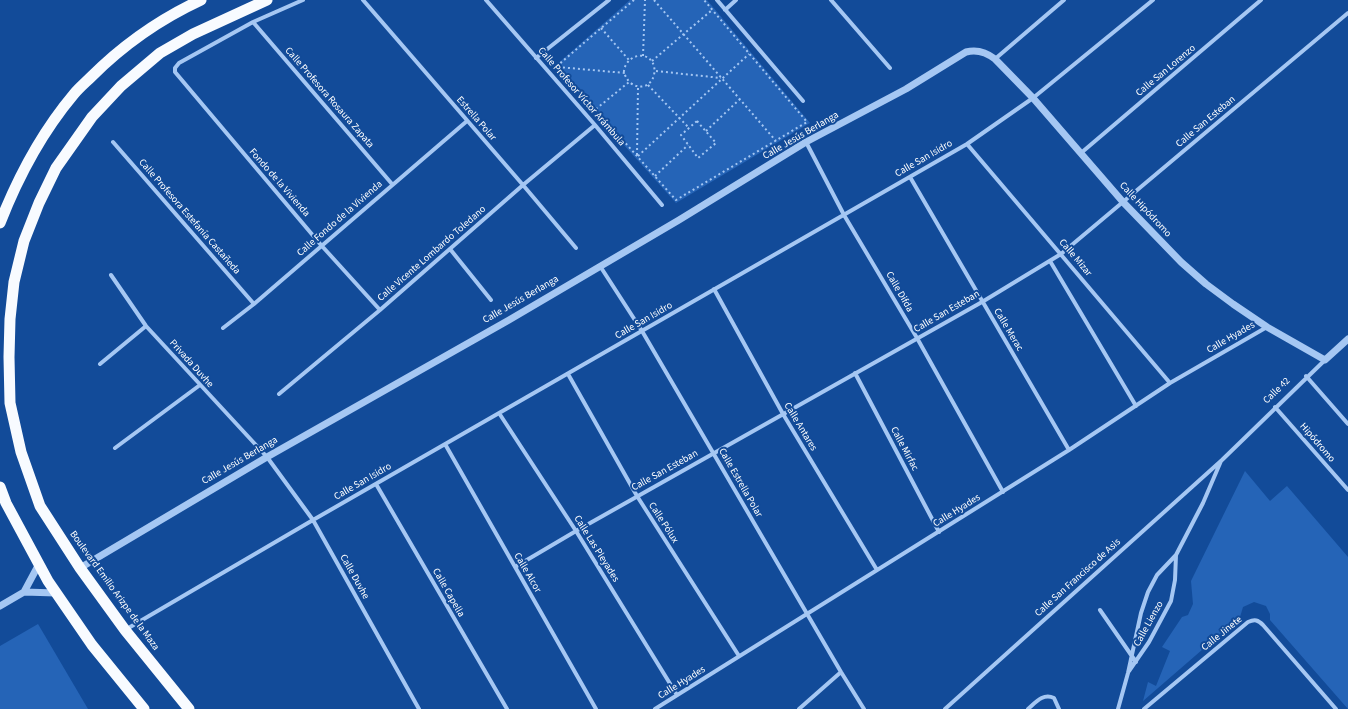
<!DOCTYPE html>
<html>
<head>
<meta charset="utf-8">
<style>
	body { margin:0 }
	canvas { display:block; background:#124b99 }
</style>
</head>
<body>
<canvas width="1348" height="709"></canvas>
<script>
const ctx = document.querySelector('canvas').getContext('2d');
ctx.lineJoin = 'round';
function paint(path, color) {
  ctx.fillStyle = color;
  ctx.fill(path, 'evenodd');
}
function trace(path, color, width, dash) {
  ctx.strokeStyle = color;
  ctx.lineWidth = width;
  ctx.lineCap = dash ? 'butt' : 'round';
  ctx.setLineDash(dash || []);
  ctx.stroke(path);
}
function drawText(font, color, halo, rows, align = 'center') {
  ctx.font = font + ' "Source Sans 3",sans-serif';
  ctx.lineWidth = 4;
  ctx.setLineDash([]);
  ctx.textBaseline = 'middle';
  ctx.strokeStyle = halo;
  ctx.fillStyle = color;
  for (const [text, x, y, turn = 0] of rows) {
    ctx.save();
    ctx.translate(x, y);
    ctx.rotate((+turn || 0) * Math.PI / 180);
    ctx.textAlign = isNaN(turn) ? turn : align;
    if (halo) ctx.strokeText(text, 0, 0);
    ctx.fillText(text, 0, 0);
    ctx.restore();
  }
}
const green = new Path2D(`
	M630,0H707L810,123L676,203L554,67Z
	M1245,471L1270,501L1287,486L1348,557V709L1270,620V614L1266,606L1254,602L1243,607L1240,617L1143,701L1148,682L1156,686L1170,651L1162,647L1182,617L1188,615L1193,604L1191,581Z
	M38,624L88,709H0V646Z`);
const path = new Path2D(`
	M634,0L557,66L676,200L807,122L704,0
	M654,0L776,141
	M601,28L629,60
	M643,56L645,0
	M652,61L712,10
	M558,67L625,73
	M656,71L721,78
	M648,85L689,128
	M596,109L629,82C631,83 634,86 637,86C655,91 662,61 644,56C635,54 625,61 624,71C624,75 627,78 629,82
	M697,121L716,143L698,158L681,135Z
	M706,131L740,99
	M637,155L638,87
	M638,156L749,54
	M655,176L688,145`);
const minor = new Path2D(`
	M303,0L253,22L179,63L175,68V72L321,245L380,310
	M363,0L523,185L576,248
	M486,0L595,125L662,205
	M717,0L803,101
	M831,0L890,68
	M725,10L736,0
	M253,22L392,184
	M536,58L609,0
	M995,59L1064,0
	M113,142L254,304
	M806,142L844,215L917,338L1003,492
	M967,144L1170,383
	M1081,153L1261,0
	M910,177L1069,450
	M450,249L491,300
	M1050,261L1136,406
	M600,266L642,331L841,672L864,709
	M111,275L146,326L267,457L313,520L419,709
	M714,289L783,414L877,570
	M223,328L254,304L467,121
	M100,364L146,326
	M855,373L939,532
	M568,374L637,496L739,656
	M1306,376L1348,424
	M279,394L380,310L523,185L595,125
	M1275,407L1348,490
	M499,413L576,531L677,695
	M445,444L596,709
	M115,448L200,385
	M376,484L507,709
	M515,567L576,531L982,302L1061,254L1348,13
	M1100,610L1136,662
	M125,630L313,520L967,144L1033,98L1153,0
	M1129,671L1149,642L1171,601L1175,580L1176,555
	M655,709L1069,450L1170,383L1267,327
	M799,709L841,672
	M945,709L1222,460L1325,360
	M1028,709C1036,702 1043,693 1054,698L1059,709
	M1118,709L1128,673L1141,613L1148,592L1157,575L1176,555L1203,503L1221,461
	M1144,709L1248,622C1255,619 1258,620 1263,625L1336,709`);
const tertiary = new Path2D(`
	M80,568L267,457L509,320L679,220L806,142L906,89L966,52C977,49 986,52 995,59L1033,98L1123,202L1181,262L1206,284L1233,304L1267,327L1325,360L1348,339
	M24,592L39,564
	M0,606L24,592L56,593`);
const trunk = new Path2D(`
	M0,223C18,177 42,132 74,94C79,88 86,82 91,77C123,45 160,19 201,0
	M0,487L6,503L48,581L92,645L144,709
	M189,709L125,630L80,568L40,506L21,452L10,403L9,357L10,319L14,282L24,241L39,203L56,168L92,117L121,86L160,53L193,34L267,0`);
const streetNames = [
	["Calle San Lorenzo",1166,71,-40],
	["Calle Profesor Víctor Arámbula",581,97,49],
	["Calle Profesora Rosaura Zapata",329,98,49],
	["Estrella Polar",476,119,49],
	["Calle San Esteban",1206,122,-40],
	["Calle Jesús Berlanga",801,136,-30],
	["Calle San Isidro",924,159,-30],
	["Fondo de la Vivienda",279,183,49],
	["Calle Hipódromo",1145,210,47],
	["Calle Profesora Estefanía Castañeda",189,217,49],
	["Calle Fondo de la Vivienda",340,219,-41],
	["Calle Vicente Lombardo Toledano",432,254,-41],
	["Calle Mizar",1075,258,50],
	["Calle Difda",899,292,60],
	["Calle Jesús Berlanga",521,300,-30],
	["Calle San Esteban",947,312,-30],
	["Calle San Isidro",644,321,-30],
	["Calle Merac",1008,330,59],
	["Calle Hyades",1231,338,-30],
	["Privada Duvhe",191,364,48],
	["Calle 42",1277,391,-44],
	["Calle Antares",800,427,59],
	["Hipódromo",1317,443,49],
	["Calle Mirfac",904,449,62],
	["Calle Jesús Berlanga",240,461,-30],
	["Calle San Esteban",665,471,-29],
	["Calle San Isidro",363,482,-30],
	["Calle Estrella Polar",740,483,60],
	["Calle Hyades",957,511,-32],
	["Calle Pólux",663,523,57],
	["Calle Las Pleyades",596,549,58],
	["Calle Alcor",527,573,60],
	["Calle Duvhe",354,577,61],
	["Calle San Francisco de Asis",1078,578,-42],
	["Boulevard Emilio Arizpe de la Maza",114,591,54],
	["Calle Capella",448,593,60],
	["Calle Lienzo",1149,624,-61],
	["Calle Jinete",1222,634,-39],
	["Calle Hyades",682,683,-32]
];
paint(green, '#2564b7');
trace(path, '#a5c7f3', 2, [2, 3]);
trace(minor, '#a5c7f3', 4);
trace(tertiary, '#a5c7f3', 7);
trace(trunk, '#f8fbff', 11);
drawText('10px', '#fff', '#124b99', streetNames);
</script>
</body>
</html>
